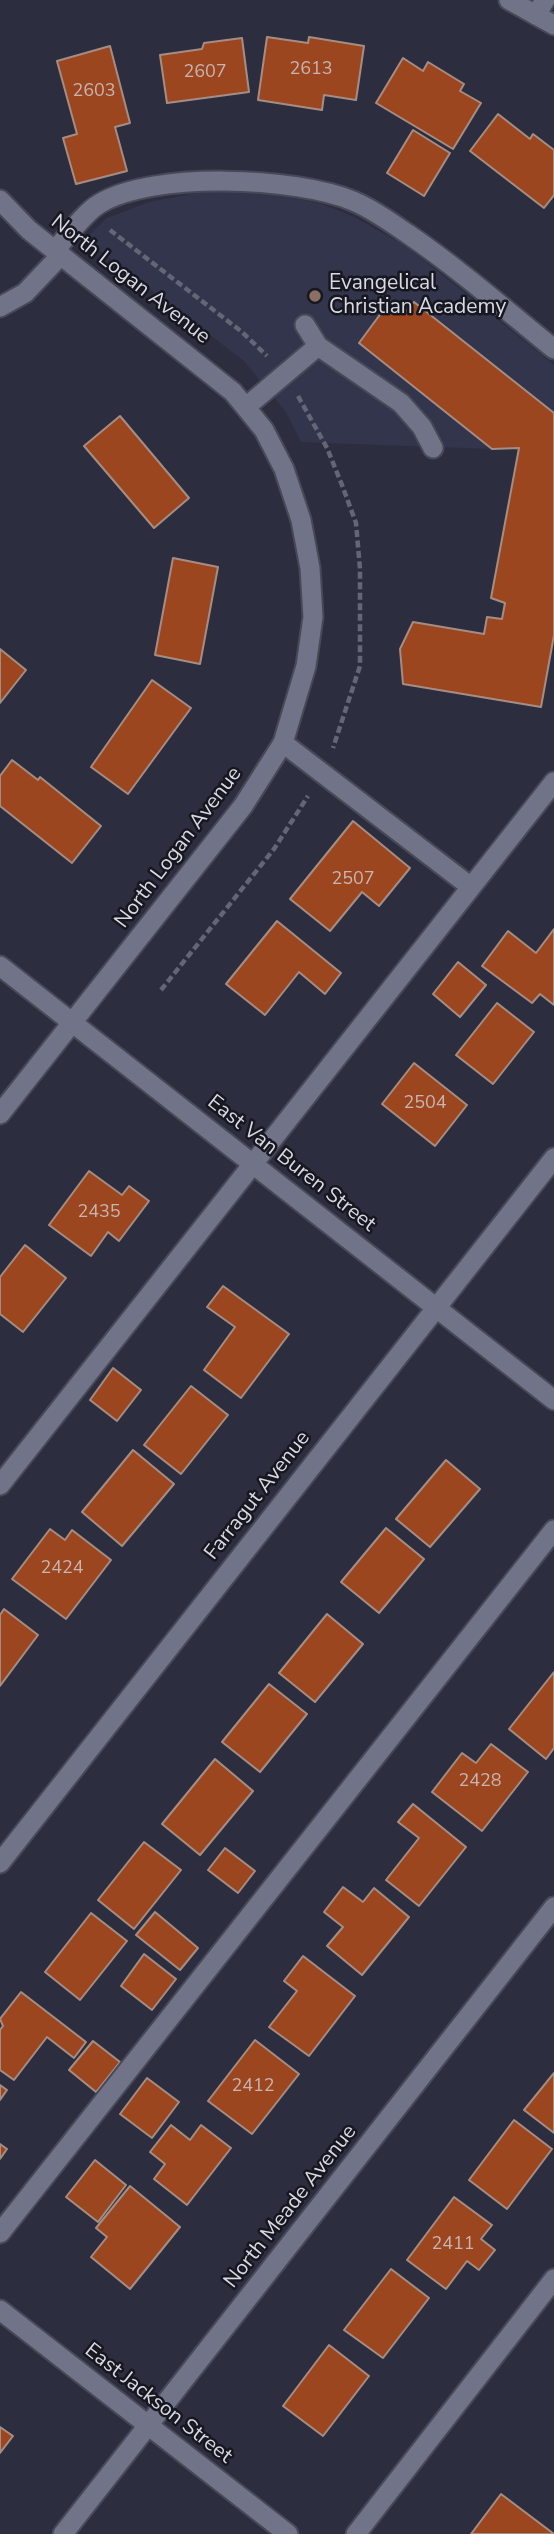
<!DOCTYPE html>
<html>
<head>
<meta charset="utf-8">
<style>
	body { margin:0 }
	canvas { display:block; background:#2c2e3f }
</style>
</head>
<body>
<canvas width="554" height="2534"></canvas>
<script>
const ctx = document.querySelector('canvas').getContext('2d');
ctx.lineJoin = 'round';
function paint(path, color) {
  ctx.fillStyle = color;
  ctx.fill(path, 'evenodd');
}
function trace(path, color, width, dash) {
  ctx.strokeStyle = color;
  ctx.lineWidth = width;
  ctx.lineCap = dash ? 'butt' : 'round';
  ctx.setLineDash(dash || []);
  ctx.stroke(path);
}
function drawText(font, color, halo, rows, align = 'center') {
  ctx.font = font + ' "Nunito Sans",sans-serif';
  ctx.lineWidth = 5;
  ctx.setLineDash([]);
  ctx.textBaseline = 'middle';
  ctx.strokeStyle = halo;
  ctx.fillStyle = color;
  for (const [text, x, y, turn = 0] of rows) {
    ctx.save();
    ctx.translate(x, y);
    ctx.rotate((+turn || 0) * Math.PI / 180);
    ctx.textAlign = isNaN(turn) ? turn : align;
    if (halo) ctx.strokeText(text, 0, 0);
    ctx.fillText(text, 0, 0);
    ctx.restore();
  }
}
const built = new Path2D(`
	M258,190L322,204L354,217L409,248L554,365V444L492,449L301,442L286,412L244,361L85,239L107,218L149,202L197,193Z`);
const building = new Path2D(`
	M267,37L308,43L309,37L364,46L356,100L324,95L322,110L258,100Z
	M242,38L249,92L167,103L160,55L202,49L204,43Z
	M110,46L130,123L115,127L127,171L76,184L63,138L77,134L57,61Z
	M403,58L423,71L428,62L464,84L460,91L481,103L453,149L376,103Z
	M498,114L530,139L533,134L554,150V195L544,208L470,151Z
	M413,130L450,153L424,196L387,173Z
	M390,301L405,312L414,302L554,413V635L541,707L403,684L400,649L413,622L484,634L487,617L502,619L505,603L491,598L519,448L492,449L359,343Z
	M120,416L189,498L154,528L84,446Z
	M173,558L218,567L200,664L155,655Z
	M0,649L26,670L0,703Z
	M152,680L191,708L128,794L91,767Z
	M12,760L38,780L40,777L101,826L72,863L0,806V776Z
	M353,821L410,868L379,906L362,892L330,931L290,899Z
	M277,921L341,973L325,994L299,972L265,1015L226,984Z
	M554,929V1005L540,994L532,1003L482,966L508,931L536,953Z
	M458,962L486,985L460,1017L433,994Z
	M497,1003L534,1032L493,1084L456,1055Z
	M414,1063L467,1105L435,1146L382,1104Z
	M89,1171L122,1195L129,1186L149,1201L119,1241L108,1232L91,1256L49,1225Z
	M25,1245L66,1278L23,1332L0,1314V1277Z
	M223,1286L289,1334L241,1398L204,1370L235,1327L207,1307Z
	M113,1368L141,1390L117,1421L90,1400Z
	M191,1386L228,1415L181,1474L144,1445Z
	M133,1450L174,1484L122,1546L82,1512Z
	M446,1460L480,1489L430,1547L396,1519Z
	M386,1528L424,1559L379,1613L341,1582Z
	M50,1529L65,1540L72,1530L111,1560L66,1619L12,1579Z
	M4,1609L38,1635L0,1686V1615Z
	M327,1614L363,1644L315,1702L279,1673Z
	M554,1672V1748L546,1759L509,1729Z
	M269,1684L307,1714L260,1772L222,1742Z
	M491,1744L528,1772L482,1831L432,1792L462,1753L476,1763Z
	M215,1759L253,1791L200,1855L162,1824Z
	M413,1804L466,1847L419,1906L386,1880L419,1838L398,1822Z
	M144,1842L181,1870L134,1929L98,1900Z
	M225,1848L255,1871L238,1893L208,1870Z
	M343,1887L363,1902L374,1888L409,1917L362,1975L327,1946L343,1927L324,1912Z
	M155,1912L198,1948L180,1970L136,1935Z
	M91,1913L127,1941L80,2000L45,1972Z
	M144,1954L176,1979L152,2010L121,1986Z
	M303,1956L355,1996L309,2056L269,2027L297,1991L284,1981Z
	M21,1992L86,2042L74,2058L47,2037L14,2080L0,2070V2030L3,2026L0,2019Z
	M255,2040L299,2074L252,2134L208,2101Z
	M93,2041L120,2062L96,2092L69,2070Z
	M554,2073V2133L524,2110Z
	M147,2078L179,2102L152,2138L120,2114Z
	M0,2085L7,2090L0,2100Z
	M514,2120L552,2149L507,2209L469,2180Z
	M171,2125L190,2140L201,2125L231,2148L187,2205L154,2179L165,2164L150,2152Z
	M0,2144L7,2149L0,2159Z
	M95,2160L126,2185L98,2222L66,2197Z
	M130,2186L180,2227L130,2289L91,2257L107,2237L96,2228Z
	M454,2197L492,2225L481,2239L495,2250L479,2270L467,2261L446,2289L407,2260Z
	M391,2269L429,2298L383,2358L344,2330Z
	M329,2345L369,2376L323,2436L283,2406Z
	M0,2427L13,2436L0,2453Z
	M501,2494L554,2534H471Z`);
const path = new Path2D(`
	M110,230L242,332L267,356
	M298,396L327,448L342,485L356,523L360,569V666L333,748
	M161,990L274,849L308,796`);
const service = new Path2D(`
	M55,250C67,237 84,213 99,204C153,171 295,177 353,201C373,209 390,222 408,234C459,269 506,310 554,349
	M0,307L25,293L61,255
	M305,325L318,346L401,403L422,427L433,448
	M246,407L318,346
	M283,743L471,887
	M0,1485L554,782
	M0,2233L554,1530
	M356,2534L554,2279`);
const minor = new Path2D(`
	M536,15L545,0
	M0,200L29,230L233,392L264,430L284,469L301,520L310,568L313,617L306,666L283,743L243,806L0,1114
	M0,1863L554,1158
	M0,2310L288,2534
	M63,2534L554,1907`);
const tertiary = new Path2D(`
	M509,0L554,25
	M0,966L554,1400`);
const markers = [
	[315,296,7,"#8d6e63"]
];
const numberNames = [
	["2613",311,70],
	["2607",205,73],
	["2603",94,92],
	["2507",353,880],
	["2504",425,1104],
	["2435",99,1213],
	["2424",62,1569],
	["2428",480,1782],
	["2412",253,2087],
	["2411",453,2245]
];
const streetNames = [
	["North Logan Avenue",130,280,38],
	["North Logan Avenue",179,848,-53],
	["East Van Buren Street",291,1164,38],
	["Farragut Avenue",258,1496,-52],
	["North Meade Avenue",291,2207,-52],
	["East Jackson Street",158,2404,38]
];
const poiNames = [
	["Evangelical",329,284],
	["Christian Academy",329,308]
];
paint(built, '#32354c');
paint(building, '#9b461e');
trace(building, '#a58d84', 2);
trace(service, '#474957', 23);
trace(minor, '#474957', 23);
trace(tertiary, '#474957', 23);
trace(path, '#646675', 4.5, [7, 3.5]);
trace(service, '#717488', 19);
trace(minor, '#717488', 19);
trace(tertiary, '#717488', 19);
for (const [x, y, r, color] of markers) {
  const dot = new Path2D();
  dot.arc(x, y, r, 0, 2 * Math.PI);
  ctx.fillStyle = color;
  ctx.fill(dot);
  trace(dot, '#16171f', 2.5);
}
drawText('18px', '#c8b4b2', null, numberNames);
drawText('21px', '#d7d9e4', '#16171f', streetNames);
drawText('21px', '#d7d9e4', '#16171f', poiNames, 'left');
</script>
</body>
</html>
